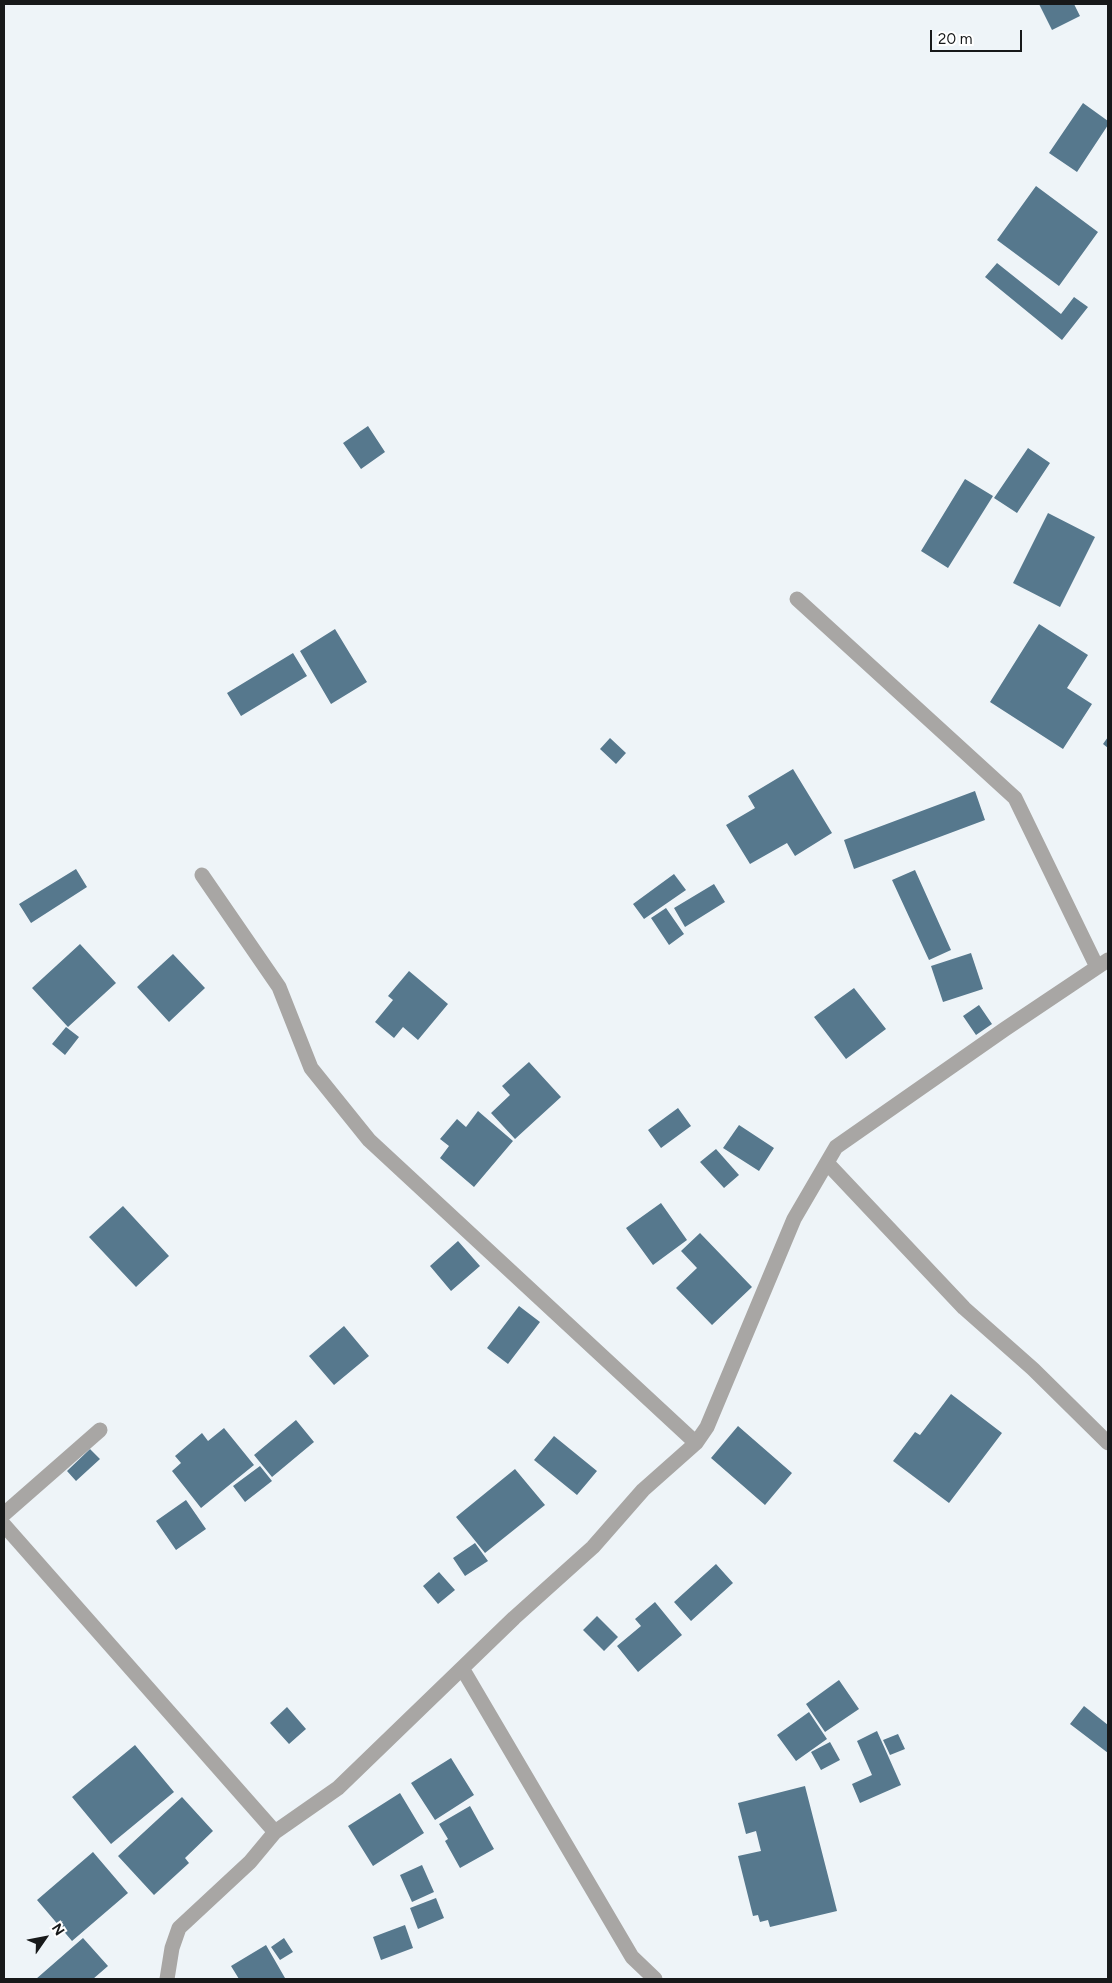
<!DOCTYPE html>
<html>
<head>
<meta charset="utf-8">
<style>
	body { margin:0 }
	#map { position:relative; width:1112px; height:1983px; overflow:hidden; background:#eef4f8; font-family:Figtree,sans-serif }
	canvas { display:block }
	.frame { position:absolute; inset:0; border:5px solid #17191a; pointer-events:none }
	.north { position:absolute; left:20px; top:1913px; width:50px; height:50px; -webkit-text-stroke:4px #fff; paint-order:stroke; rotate:57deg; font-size:14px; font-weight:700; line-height:20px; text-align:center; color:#17191a }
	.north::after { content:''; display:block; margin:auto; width:18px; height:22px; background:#17191a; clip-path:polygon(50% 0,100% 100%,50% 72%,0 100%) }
	.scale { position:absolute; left:930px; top:30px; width:92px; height:22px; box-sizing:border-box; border:2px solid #17191a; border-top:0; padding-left:6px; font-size:15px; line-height:18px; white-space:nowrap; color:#17191a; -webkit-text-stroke:4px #fff; paint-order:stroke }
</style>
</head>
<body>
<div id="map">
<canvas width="1112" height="1983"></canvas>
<div class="frame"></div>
<div class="north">N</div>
<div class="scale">20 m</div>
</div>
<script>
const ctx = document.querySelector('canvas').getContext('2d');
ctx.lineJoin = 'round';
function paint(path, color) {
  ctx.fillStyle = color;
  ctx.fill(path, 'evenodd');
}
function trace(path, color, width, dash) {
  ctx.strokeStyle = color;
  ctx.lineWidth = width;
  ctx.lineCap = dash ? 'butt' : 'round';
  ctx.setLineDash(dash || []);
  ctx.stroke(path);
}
const building = new Path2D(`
	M1039,4H1074L1080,16L1052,30Z
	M1083,103L1108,121V125L1077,172L1049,153Z
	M1036,186L1098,232L1059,286L997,240Z
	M997,263L1061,314L1074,297L1088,307L1062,340L985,277Z
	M368,426L385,452L361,469L343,443Z
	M1028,448L1050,463L1017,513L994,498Z
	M965,479L993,496L948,568L921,551Z
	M1048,513L1095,537L1060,607L1013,583Z
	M1039,624L1088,655L1067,688L1092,704L1063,749L990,702Z
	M335,629L367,682L331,704L300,651Z
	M293,653L307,676L241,716L227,693Z
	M1108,737V748L1103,744Z
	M610,738L626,753L616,764L600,749Z
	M793,769L832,833L795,856L787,843L750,864L726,825L755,808L748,796Z
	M975,791L985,820L854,869L844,840Z
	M76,869L87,887L31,923L19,904Z
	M915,870L951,950L929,960L892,880Z
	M674,874L686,890L644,919L633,904Z
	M714,884L725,902L685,927L674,908Z
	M666,908L684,934L669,945L651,918Z
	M80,944L116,983L68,1027L32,988Z
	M971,953L983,989L943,1002L931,966Z
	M173,954L205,988L169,1022L137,987Z
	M409,971L448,1004L418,1040L403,1027L394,1038L375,1022L393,1000L388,996Z
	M854,988L886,1029L846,1059L814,1017Z
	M979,1005L992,1024L976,1035L963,1016Z
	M66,1027L79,1037L65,1055L52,1044Z
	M529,1062L561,1097L515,1139L491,1113L510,1095L502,1086Z
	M678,1108L691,1126L661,1148L648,1130Z
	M478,1111L513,1141L474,1187L440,1158L449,1146L440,1139L457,1119L466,1127Z
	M739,1125L774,1148L759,1171L723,1148Z
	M716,1149L739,1175L724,1188L700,1162Z
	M661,1203L687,1240L653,1265L626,1228Z
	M123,1206L169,1256L136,1287L89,1237Z
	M700,1233L752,1287L712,1325L676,1288L697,1268L681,1251Z
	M458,1241L480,1266L451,1291L430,1266Z
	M519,1306L540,1322L508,1364L487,1348Z
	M344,1326L369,1356L334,1385L309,1356Z
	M951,1394L1002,1433L949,1503L893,1461L915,1432L920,1435Z
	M296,1420L314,1442L272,1477L254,1455Z
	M738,1426L792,1473L765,1505L711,1458Z
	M224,1428L254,1465L201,1508L172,1471L181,1463L175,1456L202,1433L208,1441Z
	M554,1436L597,1471L577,1495L534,1460Z
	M90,1449L100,1459L76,1481L67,1471Z
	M260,1466L272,1481L245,1502L233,1486Z
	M515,1469L545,1505L485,1553L456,1517Z
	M186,1500L206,1529L176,1550L156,1521Z
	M475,1543L488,1561L465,1576L453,1558Z
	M716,1564L733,1583L691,1621L674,1602Z
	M439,1572L455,1590L438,1604L423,1586Z
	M655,1602L682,1635L638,1672L617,1646L641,1626L635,1619Z
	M597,1616L618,1637L604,1651L583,1630Z
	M839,1680L859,1709L825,1732L806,1704Z
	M1084,1706L1108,1725V1753L1070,1724Z
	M287,1707L306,1729L289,1744L270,1723Z
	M809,1712L827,1739L796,1761L777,1735Z
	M877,1731L901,1785L860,1803L852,1784L872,1775L857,1741Z
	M898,1734L905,1749L890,1755L883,1740Z
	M830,1742L840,1760L821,1770L811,1752Z
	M135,1745L174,1792L111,1844L72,1797Z
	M451,1758L474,1795L435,1820L411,1783Z
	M805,1786L837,1911L770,1927L768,1920L760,1922L758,1915L753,1916L738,1856L761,1851L756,1831L746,1834L738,1803Z
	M400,1793L424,1833L373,1866L348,1826Z
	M182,1797L213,1831L185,1858L189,1863L154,1895L118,1856Z
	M470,1806L494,1849L460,1868L445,1841L448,1839L439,1824Z
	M93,1852L128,1893L72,1941L37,1900Z
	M422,1865L434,1892L412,1902L400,1875Z
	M436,1898L444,1918L418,1929L410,1908Z
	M405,1925L413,1948L381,1960L373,1937Z
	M83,1938L108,1966L93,1979H36Z
	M284,1938L293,1952L280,1960L271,1947Z
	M266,1945L285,1978L239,1979L231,1966Z`);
const minor = new Path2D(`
	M797,599L1015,798L1097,967
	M202,875L279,987L311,1068L369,1140L696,1443
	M828,1164L964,1308L1033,1369L1108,1443
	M4,1514L100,1430
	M4,1525L275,1832L250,1862L179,1928L172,1948L167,1979
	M462,1668L632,1957L655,1979
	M275,1832L338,1788L514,1618L593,1547L643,1490L696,1443L707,1427L794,1219L836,1147L1005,1029L1108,960`);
paint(building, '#56788d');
trace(minor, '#a8a6a4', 15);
</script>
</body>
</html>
